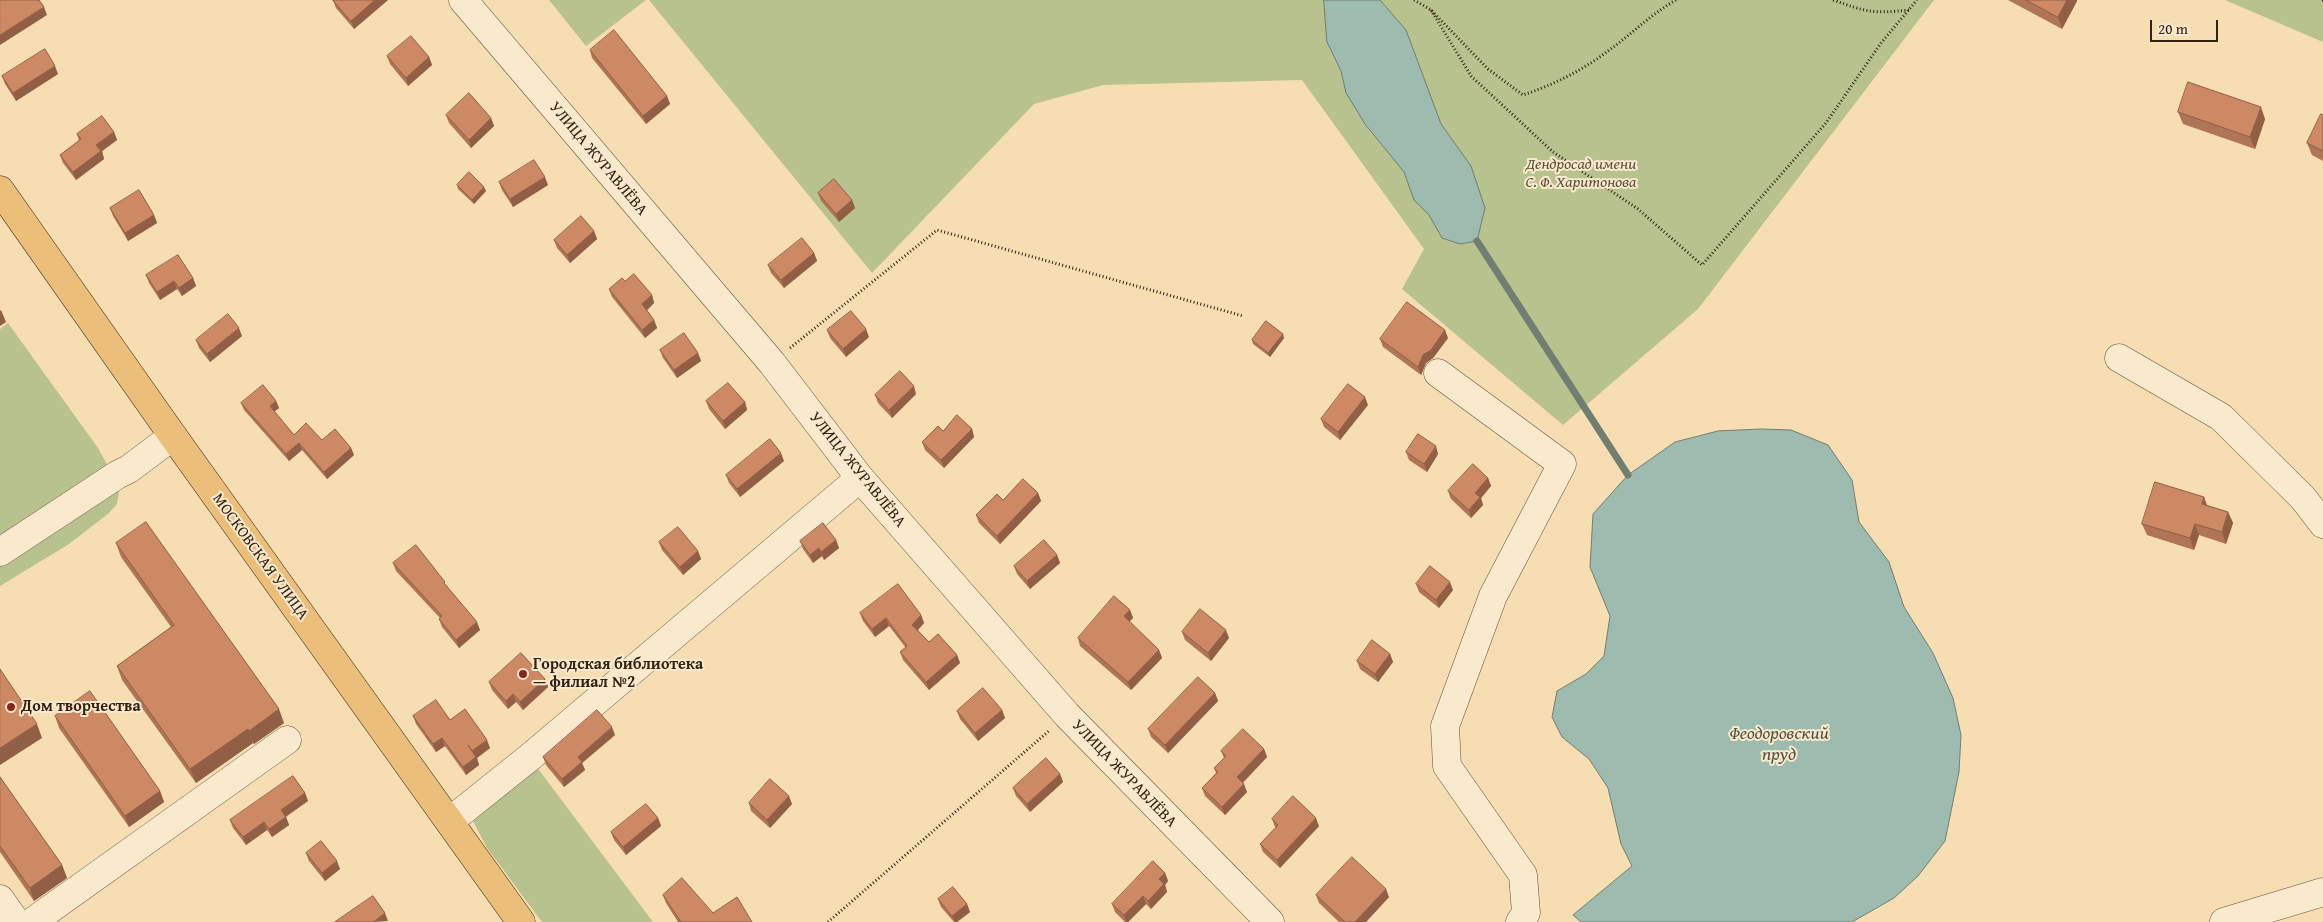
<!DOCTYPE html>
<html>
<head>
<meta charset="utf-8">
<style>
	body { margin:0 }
	#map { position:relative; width:2323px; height:922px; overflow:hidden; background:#f6ddb2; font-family:"Gentium Book Plus",serif }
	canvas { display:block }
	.scale { position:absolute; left:2150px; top:20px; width:68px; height:22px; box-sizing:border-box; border:2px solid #322213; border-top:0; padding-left:6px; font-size:15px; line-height:18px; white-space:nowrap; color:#322213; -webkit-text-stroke:4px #f9e9cd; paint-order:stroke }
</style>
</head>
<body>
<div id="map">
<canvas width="2323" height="922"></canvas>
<div class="scale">20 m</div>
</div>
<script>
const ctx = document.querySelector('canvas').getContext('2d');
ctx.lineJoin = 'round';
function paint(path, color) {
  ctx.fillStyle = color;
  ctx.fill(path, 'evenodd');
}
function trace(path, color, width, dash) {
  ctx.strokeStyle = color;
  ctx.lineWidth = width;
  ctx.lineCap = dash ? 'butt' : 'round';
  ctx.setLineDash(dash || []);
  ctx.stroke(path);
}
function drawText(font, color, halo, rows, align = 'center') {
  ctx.font = font + ' "Gentium Book Plus",serif';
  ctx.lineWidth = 4;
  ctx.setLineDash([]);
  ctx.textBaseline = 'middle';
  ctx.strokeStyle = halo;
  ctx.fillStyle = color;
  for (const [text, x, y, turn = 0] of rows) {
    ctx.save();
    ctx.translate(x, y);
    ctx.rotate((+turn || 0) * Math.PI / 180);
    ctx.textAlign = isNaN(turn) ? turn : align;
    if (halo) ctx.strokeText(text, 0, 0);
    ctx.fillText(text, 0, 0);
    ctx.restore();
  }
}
const green = new Path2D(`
	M549,0H646L586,46Z
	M649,0H1934L1698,309L1563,425L1402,289L1424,249L1302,80L1103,85L1034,104L872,273Z
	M2225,0H2323V42Z
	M8,323L98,448L114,477L119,492L117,504L109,513L69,544L0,586V329Z
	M530,758L653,922H542L487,848L470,815Z`);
const water = new Path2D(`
	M1324,0H1380L1406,30L1441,124L1471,166L1485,208L1477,241L1460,244L1442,238L1429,215L1414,200L1404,172L1365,124L1346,93L1341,71L1327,42Z
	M1762,429L1791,430L1828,445L1852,480L1859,522L1889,562L1904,607L1933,653L1953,698L1961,735L1959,772L1945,841L1918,876L1894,898L1852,922H1581L1573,915L1632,866L1621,844L1608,788L1589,759L1562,737L1552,717L1557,691L1586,674L1604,656L1610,616L1590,567L1593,514L1628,475L1675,442L1718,431Z`);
const stream = new Path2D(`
	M1477,241L1628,475`);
const path = new Path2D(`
	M1414,0L1431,10L1488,69L1523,95C1553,85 1583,70 1608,51C1632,34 1651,14 1676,0
	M1833,0C1867,12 1872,14 1909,10
	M2322,0H2323
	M1431,10L1471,76L1553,152L1638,209L1702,265L1826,123L1881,43L1917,0
	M790,348L937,230L1243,316
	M828,922L1050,730`);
const minor = new Path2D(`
	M463,0L772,363L860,478L1067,715L1270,922
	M2119,358L2221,417L2303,498L2323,524
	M1438,373L1562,464L1493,596L1445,726L1447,766L1523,875L1526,913L1520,922
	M0,552L117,475L129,469L173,436
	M450,821L530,757L860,478
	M0,899L16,922
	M32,922L287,740
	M2224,922L2323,892`);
const major = new Path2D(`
	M0,190L173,436L521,922`);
const wall = new Path2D(`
	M333,0H388L354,29L336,8Z
	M2008,0H2077V1L2062,29Z
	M590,50L667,96L670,104L646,124L592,58Z
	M387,56L429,57L432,65L408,86L390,64Z
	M58,74L16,101L5,84L2,76Z
	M2178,112L2265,119L2255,149L2183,124Z
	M446,115L491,118L494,126L471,148L449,123Z
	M2323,115V161L2312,155L2307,143Z
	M114,132L117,140L102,151L104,159L76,180L63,163L60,155L79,141L77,134Z
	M499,182L548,185L513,207L502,190Z
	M457,185L486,191L474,204L458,189Z
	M818,193L852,200L855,208L839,222L821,201Z
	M110,208L154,215L157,223L128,241L113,216Z
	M594,231L597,239L570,263L557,248L554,240Z
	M814,253L817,261L784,288L771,273L768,265Z
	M146,275L193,278L196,286L182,296L177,289L160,300L149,283Z
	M625,281L652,295L654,303L647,310L654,320L657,328L645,338L612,297L609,289Z
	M827,330L869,337L846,357L830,338Z
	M242,336L210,362L199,348L196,340Z
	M1284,338L1270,357L1253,344L1252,340Z
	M1448,338L1433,358L1426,363L1421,375L1383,347L1380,339Z
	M660,350L698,353L701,361L677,378L663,358Z
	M916,394L892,418L878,403L875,395Z
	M276,401L279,408L274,412L294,435L322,440L351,448L354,455L327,479L302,450L289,461L244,410L241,403Z
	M706,401L745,402L747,410L725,429L709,409Z
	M1368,405L1340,440L1324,427L1321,419Z
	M972,429L974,437L944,468L925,450L922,442L943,431Z
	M1406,452L1438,454L1427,472L1409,460Z
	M784,461L740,497L729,483L726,475Z
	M1488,478L1491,486L1481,498L1483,505L1471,518L1451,499L1448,491Z
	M1038,493L1041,501L1000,544L979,523L976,515L1003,500Z
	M2204,497L2207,505L2228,512L2233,523L2226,544L2199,535L2194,550L2147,535L2142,524Z
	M836,540L839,548L824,560L822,556L813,563L803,549L800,541Z
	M659,542L698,551L701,559L683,575L662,550Z
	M116,543L284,723L254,744L253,743L196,783L122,680L117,666L171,627L121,557Z
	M1057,555L1060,563L1030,589L1017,574L1014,566Z
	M393,563L447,586L480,630L459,648L442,627L439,619L440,618L396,571Z
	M1416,584L1453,590L1439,608L1419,592Z
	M1130,610L1133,618L1129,622L1159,650L1162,658L1131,690L1080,646L1078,638Z
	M860,613L921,615L924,623L918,630L929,642L957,655L960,663L929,690L903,660L900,652L906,648L889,626L875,637L863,621Z
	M1182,632L1229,638L1211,661L1185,640Z
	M1390,654L1393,662L1378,682L1360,669L1357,661Z
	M545,679L548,687L523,710L516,702L508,709L492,690L489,682Z
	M1215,693L1218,701L1168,753L1151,737L1148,729Z
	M1002,710L1005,718L978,741L960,719L957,711Z
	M55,716L160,791L164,802L129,827L59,728Z
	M413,716L450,720L490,748L477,758L479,765L466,775L445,746L436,752L416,724Z
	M615,735L582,763L585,770L564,787L546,765L543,757Z
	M1264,749L1267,757L1243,783L1247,792L1225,815L1205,796L1202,788L1216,773L1214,768L1224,758L1221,751Z
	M1060,774L1063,782L1030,812L1016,796L1013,788Z
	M0,777L62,865L67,878L34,901L0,852Z
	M305,793L308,801L286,817L289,825L272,837L267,830L246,845L233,828L230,820Z
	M749,803L792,804L770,828L751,811Z
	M658,818L661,826L626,855L614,840L611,832Z
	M1272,819L1319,826L1280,868L1263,852L1260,844L1276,828L1275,827Z
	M306,853L340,869L325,881L309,861Z
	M1165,873L1168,881L1165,885L1167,892L1151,909L1146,904L1128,922H1125L1115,912L1112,904Z
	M663,895L713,913L752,922H678L666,903Z
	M1316,895L1389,897L1366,922H1339L1319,903Z
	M938,899L967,904L970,912L957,922H954L941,907Z`);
const shadedWall = new Path2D(`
	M375,0H388L354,29L351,21Z
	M2067,0H2077V1L2062,29L2058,17Z
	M44,7L47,15L0,45V35Z
	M429,57L432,65L408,86L406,78Z
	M55,66L58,74L16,101L13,93Z
	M667,96L670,104L646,124L643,116Z
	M2261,107L2265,119L2255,149L2250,137Z
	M491,118L494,126L471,148L469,140Z
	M114,132L117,140L102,151L104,159L76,180L73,172L96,145Z
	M545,177L548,185L513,207L510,199Z
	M484,187L486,191L474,204L472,200Z
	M852,200L855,208L839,222L836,214Z
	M154,215L157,223L128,241L125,233Z
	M594,231L597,239L570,263L567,255Z
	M814,253L817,261L784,288L781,280Z
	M193,278L196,286L182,296L179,288Z
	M174,281L177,289L160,300L157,292Z
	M652,295L654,303L645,312L642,304Z
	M1,310L6,322L0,326V311Z
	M654,320L657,328L645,338L642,330Z
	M239,328L242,336L210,362L207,354Z
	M866,329L869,337L846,357L843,349Z
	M1445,330L1448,338L1433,358L1426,363L1421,375L1418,367L1423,355Z
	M1283,334L1284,338L1270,357L1268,353Z
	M698,353L701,361L677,378L674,370Z
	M914,386L916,394L892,418L889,410Z
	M1365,397L1368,405L1340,440L1338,432Z
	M276,401L279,408L272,413L270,406Z
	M745,402L747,410L725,429L723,421Z
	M972,429L974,437L944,468L941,460Z
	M299,443L302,450L289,461L286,454Z
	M1436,446L1438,454L1427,472L1424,464Z
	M351,448L354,455L327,479L324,472Z
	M781,453L784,461L740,497L737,489Z
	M1488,478L1491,486L1481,498L1483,505L1471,518L1469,510L1475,493Z
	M1038,493L1041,501L1000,544L997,536Z
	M2204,497L2208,509L2202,504Z
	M2228,512L2233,523L2226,544L2222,532Z
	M2195,524L2199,535L2194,550L2190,538Z
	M836,540L839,548L824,560L821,552Z
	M819,548L822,556L813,563L810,555Z
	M698,551L701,559L683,575L680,567Z
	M1057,555L1060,563L1030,589L1027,581Z
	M1450,582L1453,590L1439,608L1436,600Z
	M1130,610L1133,618L1127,624L1124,616Z
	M921,615L924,623L915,633L912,625Z
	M886,618L889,626L875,637L872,629Z
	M477,622L480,630L459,648L456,640Z
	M1226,630L1229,638L1211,661L1208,653Z
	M1159,650L1162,658L1131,690L1128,682Z
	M1390,654L1393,662L1378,682L1375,674Z
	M957,655L960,663L929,690L926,682Z
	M545,679L548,687L523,710L520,702Z
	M1215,693L1218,701L1168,753L1165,745Z
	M513,694L516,702L508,709L506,701Z
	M279,709L284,723L254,744L249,731Z
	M1002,710L1005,718L978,741L975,733Z
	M37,724L42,738L0,765V748Z
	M612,727L615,735L582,763L585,770L564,787L562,779L578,757Z
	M248,729L253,743L196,783L190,769Z
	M442,738L445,746L436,752L433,744Z
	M487,740L490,748L477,758L479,765L466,775L463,767L472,751Z
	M1264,749L1267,757L1240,785L1237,777Z
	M1060,774L1063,782L1030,812L1027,804Z
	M1244,784L1247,792L1225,815L1222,807Z
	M160,791L164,802L129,827L125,816Z
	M305,793L308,801L283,818L281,810Z
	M789,796L792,804L770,828L767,820Z
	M286,817L289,825L272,837L269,829Z
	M658,818L661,826L626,855L623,847Z
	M1316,818L1319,826L1280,868L1277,860Z
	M264,822L267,830L246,845L243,837Z
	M337,861L340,869L325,881L322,873Z
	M62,865L67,878L34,901L30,888Z
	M1165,873L1168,881L1165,885L1167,892L1151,909L1148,901L1159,879Z
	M1386,889L1389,897L1366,922H1355Z
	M1143,896L1146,904L1128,922H1126L1124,915Z
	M967,904L970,912L957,922H955L952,916Z
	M385,913L388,921L373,922Z`);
const building = new Path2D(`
	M0,0H39L44,7L0,35Z
	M333,0H375L351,21Z
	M2026,0H2067L2058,17Z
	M614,30L667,96L643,116L590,50Z
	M411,36L429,57L406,78L387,56Z
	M45,49L55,66L13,93L2,76Z
	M2188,82L2261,107L2250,137L2178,112Z
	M469,93L491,118L469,140L446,115Z
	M2321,114L2323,115V151L2307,143Z
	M102,116L114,132L96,145L101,151L73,172L60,155L81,139L77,134Z
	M534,160L545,177L510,199L499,182Z
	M469,172L484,187L472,200L457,185Z
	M834,179L852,200L836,214L818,193Z
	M139,190L154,215L125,233L110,208Z
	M581,216L594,231L567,255L554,240Z
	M802,238L814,253L781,280L768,265Z
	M178,255L193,278L179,288L174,281L157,292L146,275Z
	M634,274L652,295L642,304L654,320L642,330L609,289L622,278L625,281Z
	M1407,302L1445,330L1431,350L1423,355L1418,367L1380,339Z
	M851,311L866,329L843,349L827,330Z
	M228,314L239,328L207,354L196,340Z
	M1266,321L1283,334L1268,353L1252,340Z
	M684,333L698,353L674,370L660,350Z
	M900,371L914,386L889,410L875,395Z
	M728,383L745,402L723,421L706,401Z
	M1348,384L1365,397L1338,432L1321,419Z
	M263,385L276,401L270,406L294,435L306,423L322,440L335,429L351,448L324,472L299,443L286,454L241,403Z
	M957,415L972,429L941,460L922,442L938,426L943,431Z
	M1418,434L1436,446L1424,464L1406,452Z
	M770,439L781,453L737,489L726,475Z
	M1473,464L1488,478L1475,493L1480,497L1469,510L1448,491Z
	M1023,479L1038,493L997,536L976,515L997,494L1003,500Z
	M2155,482L2204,497L2202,504L2228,512L2222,532L2195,524L2190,538L2142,524Z
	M146,522L279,709L249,731L248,729L190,769L117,666L174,625L116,543Z
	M823,523L836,540L821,552L819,548L810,555L800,541Z
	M678,527L698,551L680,567L659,542Z
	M1044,540L1057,555L1027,581L1014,566Z
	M416,545L445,582L444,583L477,622L456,640L439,619L442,616L393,563Z
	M1430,566L1450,582L1436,600L1416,584Z
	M898,584L921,615L912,625L929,642L938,634L957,655L926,682L900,652L907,646L886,618L872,629L860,613Z
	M1114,596L1130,610L1124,616L1159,650L1128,682L1078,638Z
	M1200,609L1226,630L1208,653L1182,632Z
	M1372,640L1390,654L1375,674L1357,661Z
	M521,653L545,679L520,702L513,694L506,701L489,682Z
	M0,669L37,724L0,748Z
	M1198,677L1215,693L1165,745L1148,729Z
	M983,688L1002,710L975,733L957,711Z
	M90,691L160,791L125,816L55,716Z
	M436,700L450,720L465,709L487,740L472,751L468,745L476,757L463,767L442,738L433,744L413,716Z
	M597,710L612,727L578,757L582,762L562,779L543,757Z
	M1243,729L1264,749L1237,777L1244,784L1222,807L1202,788L1218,772L1214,768L1226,756L1221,751Z
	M1046,758L1060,774L1027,804L1013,788Z
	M293,776L305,793L281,810L286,817L269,829L264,822L243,837L230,820Z
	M0,777L62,865L30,888L0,846Z
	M770,779L789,796L767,820L749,803Z
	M1293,796L1316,818L1277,860L1260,844L1278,825L1272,819Z
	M646,804L658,818L623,847L611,832Z
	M321,841L337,861L322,873L306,853Z
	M1352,857L1386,889L1355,922H1345L1316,895Z
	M1153,861L1165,873L1159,879L1164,884L1148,901L1143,896L1124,915L1112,904Z
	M682,878L713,913L737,897L752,922H681L663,895Z
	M953,887L967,904L952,916L938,899Z
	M373,896L385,913L373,922H335Z`);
const markers = [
	[523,674,5,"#8f2418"],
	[11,707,5,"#8f2418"]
];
const streetNames = [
	["УЛИЦА ЖУРАВЛЁВА",598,159,50],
	["УЛИЦА ЖУРАВЛЁВА",857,470,51],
	["МОСКОВСКАЯ УЛИЦА",260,557,54],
	["УЛИЦА ЖУРАВЛЁВА",1124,774,46]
];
const parkNames = [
	["Дендросад имени",1581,165],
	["С. Ф. Харитонова",1581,183]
];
const poiNames = [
	["Городская библиотека",533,665],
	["— филиал №2",533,683],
	["Дом творчества",21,707]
];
const waterNames = [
	["Феодоровский",1779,734],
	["пруд",1779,755]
];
paint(green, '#b8c28f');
paint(water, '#9dbbaf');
trace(water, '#727e71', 1);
trace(stream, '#727e71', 7);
trace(minor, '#63513b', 29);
trace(major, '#322213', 29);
trace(path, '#322213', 3, [1, 2.5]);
trace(minor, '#f9e9cd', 28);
trace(major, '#ebbe79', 28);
paint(wall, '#b07556');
paint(shadedWall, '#905f46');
paint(building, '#cd8864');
trace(building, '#905f46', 1);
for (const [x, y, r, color] of markers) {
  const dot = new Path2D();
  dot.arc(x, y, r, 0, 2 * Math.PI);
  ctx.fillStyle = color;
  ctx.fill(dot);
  trace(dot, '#f9e9cd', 2);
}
drawText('16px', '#322213', '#f9e9cd', streetNames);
drawText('italic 16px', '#5a5238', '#f9e9cd', parkNames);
drawText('bold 16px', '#322213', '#f9e9cd', poiNames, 'left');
drawText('italic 18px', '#525042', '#f9e9cd', waterNames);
</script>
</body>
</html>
